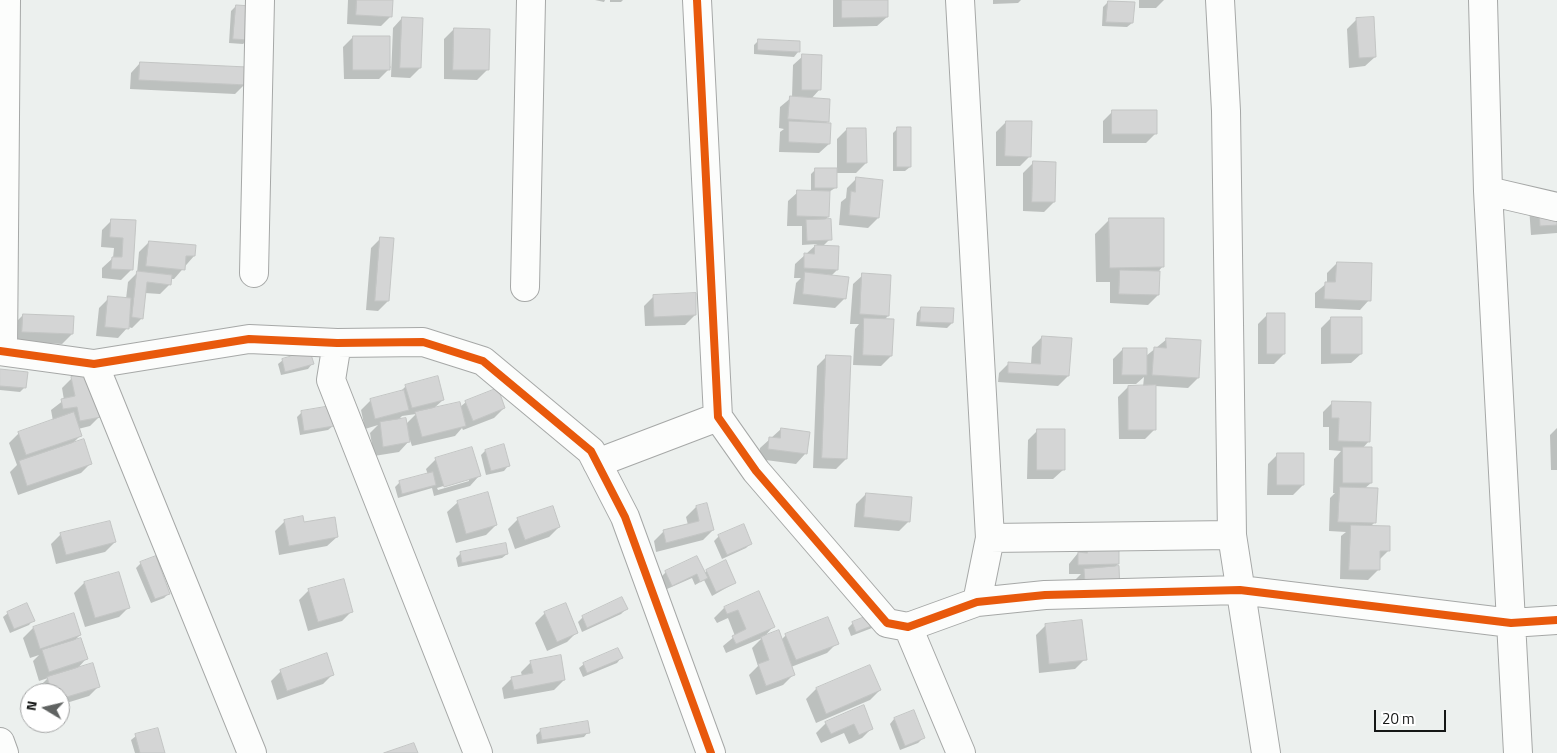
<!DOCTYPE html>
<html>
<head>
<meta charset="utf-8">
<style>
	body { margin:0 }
	#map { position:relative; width:1557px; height:753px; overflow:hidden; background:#ecf0ee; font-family:"Titillium Web",sans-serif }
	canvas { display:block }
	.north { position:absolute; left:20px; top:683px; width:50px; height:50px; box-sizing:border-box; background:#fff; border:1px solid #a1a2a2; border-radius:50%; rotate:279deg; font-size:14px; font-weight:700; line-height:20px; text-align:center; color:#151716 }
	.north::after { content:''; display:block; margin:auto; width:18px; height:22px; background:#606362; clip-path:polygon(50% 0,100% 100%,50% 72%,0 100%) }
	.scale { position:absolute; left:1374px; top:710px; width:72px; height:22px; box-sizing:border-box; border:2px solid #151716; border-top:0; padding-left:6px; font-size:15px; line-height:18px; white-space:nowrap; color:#151716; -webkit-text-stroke:4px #fff; paint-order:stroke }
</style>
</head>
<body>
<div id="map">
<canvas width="1557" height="753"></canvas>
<div class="north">N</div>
<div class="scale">20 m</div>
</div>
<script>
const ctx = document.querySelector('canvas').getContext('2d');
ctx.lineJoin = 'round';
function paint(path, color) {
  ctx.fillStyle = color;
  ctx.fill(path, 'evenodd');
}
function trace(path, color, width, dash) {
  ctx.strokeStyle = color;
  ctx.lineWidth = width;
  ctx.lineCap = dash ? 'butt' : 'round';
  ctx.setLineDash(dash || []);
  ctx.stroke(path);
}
const shadow = new Path2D(`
	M348,0H391V16L381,26L347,24Z
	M595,0H605L604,2Z
	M610,0H623L621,2H610Z
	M833,0H887V17L877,26L833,27Z
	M993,0H1021L1018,3L993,4Z
	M1139,0H1164L1156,8H1139Z
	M1108,2L1132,23L1127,27L1102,26L1103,7Z
	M236,6L248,39L243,44L229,43L231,11Z
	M402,18L420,68L410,78L391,77L393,28Z
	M1357,19L1375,57L1365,66L1349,68L1347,29Z
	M454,29L487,70L477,80L444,79V39Z
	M353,37L391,67L379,79H344L343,47Z
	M759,40L798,52L794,57L754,54V45Z
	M803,56L820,89L811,99L828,121L825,124L829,144L819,153L779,152L780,132L784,129L779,128L780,107L792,97L793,65Z
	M140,63L245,84L235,94L130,89L131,73Z
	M1113,111L1156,133L1146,143H1103V121Z
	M1006,122L1030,156L1020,166H996V132Z
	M898,128L910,167L905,171H893V133Z
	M847,129L866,163L856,173H835V188L829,192L828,217L825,220L830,239L823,246L837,270L831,276L845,298L835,308L793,304L796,283L801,278H794L795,264L817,244L802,245V226H787L788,201L798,192H811V174L816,169H837V139Z
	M1033,163L1054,202L1044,212L1023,211V173Z
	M857,178L878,218L868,228L839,225L841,202L846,198L847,188Z
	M1557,196V233L1531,235L1529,207Z
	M1110,219L1163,266L1157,273L1158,295L1148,305L1110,303V282H1096L1095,234Z
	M112,220L135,222L131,270L121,280L102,278V268L113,258L114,248L101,247L102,230Z
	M381,238L388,301L378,311L366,310L371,248Z
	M149,242L194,256L174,279H170V284L160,294L145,293L142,318L132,328L128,327L118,338L96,336L99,308L109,298L126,299L128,282L137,273L139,252Z
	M1337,263L1369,300L1360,310L1315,308V293L1327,283V273Z
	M863,275L888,316L884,320L891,356L881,366L853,365L855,329L859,324H850L853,284Z
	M654,296L695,315L685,325L645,326L644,306Z
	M921,308L952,323L947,328L916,326L917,313Z
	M1268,314L1284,354L1274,364H1258V324Z
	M23,315L72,334L62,344L12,341L13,325Z
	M1331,318L1361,354L1351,363L1321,364V328Z
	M1042,337L1068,376L1058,386L998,382L999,373L1009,363L1031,364L1032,347Z
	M1167,339L1198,378L1188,388L1155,386V429L1145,439H1119L1118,397L1128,387H1143L1144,377L1136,384H1113V359L1123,349L1146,356Z
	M827,356L846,459L836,469L813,468L817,366Z
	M283,360L312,364L308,369L281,375L278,364Z
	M0,370L24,388L20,392L0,390Z
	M72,378L99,417L90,426L78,429L81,435L71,445L91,463L81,473L18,495L10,472L17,465L9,443L19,433L53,421L51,410L64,400L62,388Z
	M406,386L443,400L433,409L460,407L466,402L504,408L494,418L463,430L462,428L455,436L412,446L410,440L399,452L374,456L370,433L378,425L365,429L361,410L371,400L399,393ZM416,414L406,424L397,421L402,416Z
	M1333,402L1369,441L1362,449L1371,483L1364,489L1375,522L1370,527L1388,551L1378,561V570L1368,580L1340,579L1341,536L1346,532L1329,531L1330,498L1335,493H1333L1334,459L1341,451L1329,450V427H1323V412Z
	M302,412L333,426L328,430L300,435L297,417Z
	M1557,428V470H1551L1550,435Z
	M781,429L808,433L805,454L796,464L758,459L760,448Z
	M1038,430L1063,470L1053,479H1027L1028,440Z
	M485,451L508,466L504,471L486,475L481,455Z
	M1278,454L1303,485L1293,495H1267L1268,464Z
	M436,459L479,476L470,486L434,496L432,488L398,498L395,487L400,482L428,475L426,469ZM469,478V481L438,490L437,488Z
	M488,494L496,525L486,535L456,543L447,512L457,503Z
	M866,494L909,521L899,531L854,527L856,504Z
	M696,507L713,530L703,540L656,552L654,541L664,531L688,525L686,517Z
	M518,519L559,527L549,537L515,549L508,529Z
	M285,521L303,524L337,537L327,546L279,555L275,531Z
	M61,534L115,542L105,552L56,564L51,544Z
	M719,536L751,543L746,548L722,559L714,541Z
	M1087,542L1118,564L1114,568L1075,585V580L1081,574H1069V564Z
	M461,553L507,554L502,558L458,567L456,558Z
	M141,563L169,593L164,598L151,603L136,568Z
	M707,571L735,583L712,596L704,580L695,585L692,578L667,589L661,577L666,572L704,573Z
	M119,573L129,607L119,617L85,627L74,593L84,583Z
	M309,590L352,611L342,621L308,631L299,600Z
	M758,593L773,627L763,638L781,640L786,635L837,643L827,653L791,667L793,675L783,685L756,695L749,675L758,666L752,648L762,638L726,653L723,646L735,636L728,618L717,623L714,618L724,608Z
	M626,609L621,614L582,632L578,622L583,617Z
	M8,613L33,620L29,625L10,633L3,617Z
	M545,613L577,632L567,642L547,651L535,623Z
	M853,623H877L872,628L851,636L848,628Z
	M1046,625L1085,659L1075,669L1039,673L1036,635Z
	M33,628L80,635L73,642L86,659L76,670L99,686L89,696L60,705V693H40L38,688L48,678L39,681L33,661L39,655L30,658L23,638Z
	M621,658L617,663L583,677L579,668L584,664Z
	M531,662L564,680L554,690L504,699L502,688L512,678L522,676L521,672Z
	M869,666L880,690L870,700L816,723L806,699L816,689Z
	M281,671L333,674L323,684L277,700L271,681Z
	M863,707L872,728L862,738L849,744L844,733L821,743L816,733L826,723Z
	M913,712L923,738L918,743L900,750L890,724L894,719Z
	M541,730L588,732L584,737L537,744L536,735Z
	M136,736L163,753H135L131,740Z`);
const building = new Path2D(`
	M357,0H393L392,17L356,15Z
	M842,0H888V17L842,18Z
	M1108,1L1135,2L1133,23L1106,22Z
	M236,5L252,6L249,40L233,39Z
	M402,17L423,18L421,68H400Z
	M1374,17L1376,57L1359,58L1356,18Z
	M454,28L490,29L489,70H453Z
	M353,36H390V70H353Z
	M758,39L800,41V52L758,50Z
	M802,54L822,55L821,90H802Z
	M140,62L247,67V85L139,80Z
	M790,96L830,99L829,122L788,119Z
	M1112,110H1157V134H1112Z
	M789,121L831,123L830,144L789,142Z
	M1006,121H1032L1031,157L1005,156Z
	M897,127H911V167H897Z
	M847,128H866L867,163H847Z
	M1033,161L1056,162L1055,202H1032Z
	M815,168H837V188H815Z
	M856,177L883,180L879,218L849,215L851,191L855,192Z
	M797,190L830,191L829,217L797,216Z
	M1557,195V225L1540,226L1538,196Z
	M1109,218H1164V267L1110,268Z
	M111,219L136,220L133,270L111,269L112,257H122L123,238L110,237Z
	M831,219L832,240L807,241L806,220Z
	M380,237L394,238L389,301H375Z
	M149,241L196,245L195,256H186L185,270L146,266Z
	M815,245L839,246L838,270L804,268V253L814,254Z
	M1337,262L1372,263L1371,301L1324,299L1325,282H1335Z
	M1120,270L1160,271L1159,295L1119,294Z
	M137,271L172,275L171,285L147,282L143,319L132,317Z
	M805,272L849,277L846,299L803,294Z
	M862,273L891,275L889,316L860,314Z
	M696,293V315L654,317L653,295Z
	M108,296L131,298L129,329L105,327Z
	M921,307L954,308L953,323L920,322Z
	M1267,313H1285V354H1267Z
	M23,314L74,316L73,334L22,332Z
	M1331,317H1362V354H1331Z
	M864,318L894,319L892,356L863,355Z
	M1042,336L1072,338L1069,376L1008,373V362L1040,364Z
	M1166,338L1201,340L1199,378L1152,375L1154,347L1166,348Z
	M1123,348H1147V375H1122Z
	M310,351L314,364L285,372L282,359Z
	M826,355L851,356L847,459L822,458Z
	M0,369L28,372L26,388L0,386Z
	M92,372L101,417L80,421L77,407L63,409L61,399L75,396L71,377Z
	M438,376L444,400L412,408L405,385Z
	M1156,385V430H1128V386Z
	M498,388L505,408L473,421L465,401Z
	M404,390L409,410L375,419L370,399Z
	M1332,401L1371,402L1370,442L1338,441L1339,418H1332Z
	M460,402L466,426L422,437L415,412Z
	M331,406L334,426L304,431L301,411Z
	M74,412L82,436L26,455L18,432Z
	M406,418L410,442L383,447L380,422Z
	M781,428L810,432L807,454L768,449L769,437L780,438Z
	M1037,429H1065V470H1037Z
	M84,439L92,464L27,486L19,461Z
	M504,444L510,466L491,471L485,450Z
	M472,447L481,476L444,487L435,458Z
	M1343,447H1372V483H1343Z
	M1277,453H1304V485H1277Z
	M433,472L436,485L402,494L399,481Z
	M1340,487L1378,488L1376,523L1338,522Z
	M488,492L497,525L466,534L457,501Z
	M866,493L912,497L910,522L864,517Z
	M707,503L714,530L666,543L663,530L699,521L696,506Z
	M553,506L560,527L525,540L517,518Z
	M303,516L304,522L335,517L338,537L289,546L284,520Z
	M110,521L116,542L66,555L60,533Z
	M744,524L752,544L727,555L718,535Z
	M1351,525L1390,526V551H1380V570H1349Z
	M1087,541H1119V564L1078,565V552L1087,553Z
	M506,543L508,554L462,563L460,552Z
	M156,556L170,594L155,599L140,562Z
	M697,556L708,578L700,582L697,574L672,586L665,571Z
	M726,560L736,583L716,592L706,570Z
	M1119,566L1120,593L1085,583L1084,569Z
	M119,572L130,608L95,618L84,582Z
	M344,579L353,612L318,622L308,589Z
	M759,591L775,627L736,644L732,636L746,629L738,610L727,614L724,607Z
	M622,597L628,609L587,628L582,616Z
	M27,603L35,621L14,629L7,612Z
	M566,603L578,633L557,642L544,612Z
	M74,613L81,635L40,649L33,627Z
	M875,613L879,623L856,632L852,622Z
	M828,617L839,644L796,660L785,634Z
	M1082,620L1087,660L1049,664L1045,624Z
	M779,630L795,675L766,686L758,664L769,660L761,637Z
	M81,638L88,659L49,672L42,650Z
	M618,648L623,658L587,673L583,663Z
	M327,653L334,675L287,691L280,670Z
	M561,655L565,680L514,690L511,677L533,673L530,661Z
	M93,663L100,687L60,699V693H52L47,677Z
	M870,665L881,690L826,714L816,688Z
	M864,705L873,729L859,735L854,724L831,734L825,722Z
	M914,710L925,738L905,746L894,718Z
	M588,721L590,733L542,740L540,729Z
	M158,728L165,753H140L135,734Z
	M414,743L418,753H384Z`);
const minor = new Path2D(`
	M697,0L718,417L756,471L887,623L908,627L977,602L1045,595L1240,590L1511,623L1557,620
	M960,0L990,538
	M1483,0L1488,191
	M254,273L260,0
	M525,287L531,0
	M337,343L331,380L478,753
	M0,351L94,364L249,339L337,343L423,342L483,361L591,451L625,517L711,753
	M3,351L6,0
	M94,364L252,753
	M597,463L718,417
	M1232,535L1266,753
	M977,602L990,538L1232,535L1226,111L1220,0
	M908,627L961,753
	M0,742L4,753
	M1518,753L1488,191L1557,207`);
const cycleway = new Path2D(`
	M697,0L718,417L756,471L887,623L908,627L977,602L1045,595L1240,590L1511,623L1557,620
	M0,351L94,364L249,339L337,343L423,342L483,361L591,451L625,517L711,753`);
paint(shadow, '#0003');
paint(building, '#d4d5d5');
trace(building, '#c3c5c4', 1);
trace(minor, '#a6a8a7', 30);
trace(minor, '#fcfdfc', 28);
trace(cycleway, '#e8590c', 8);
</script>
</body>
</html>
